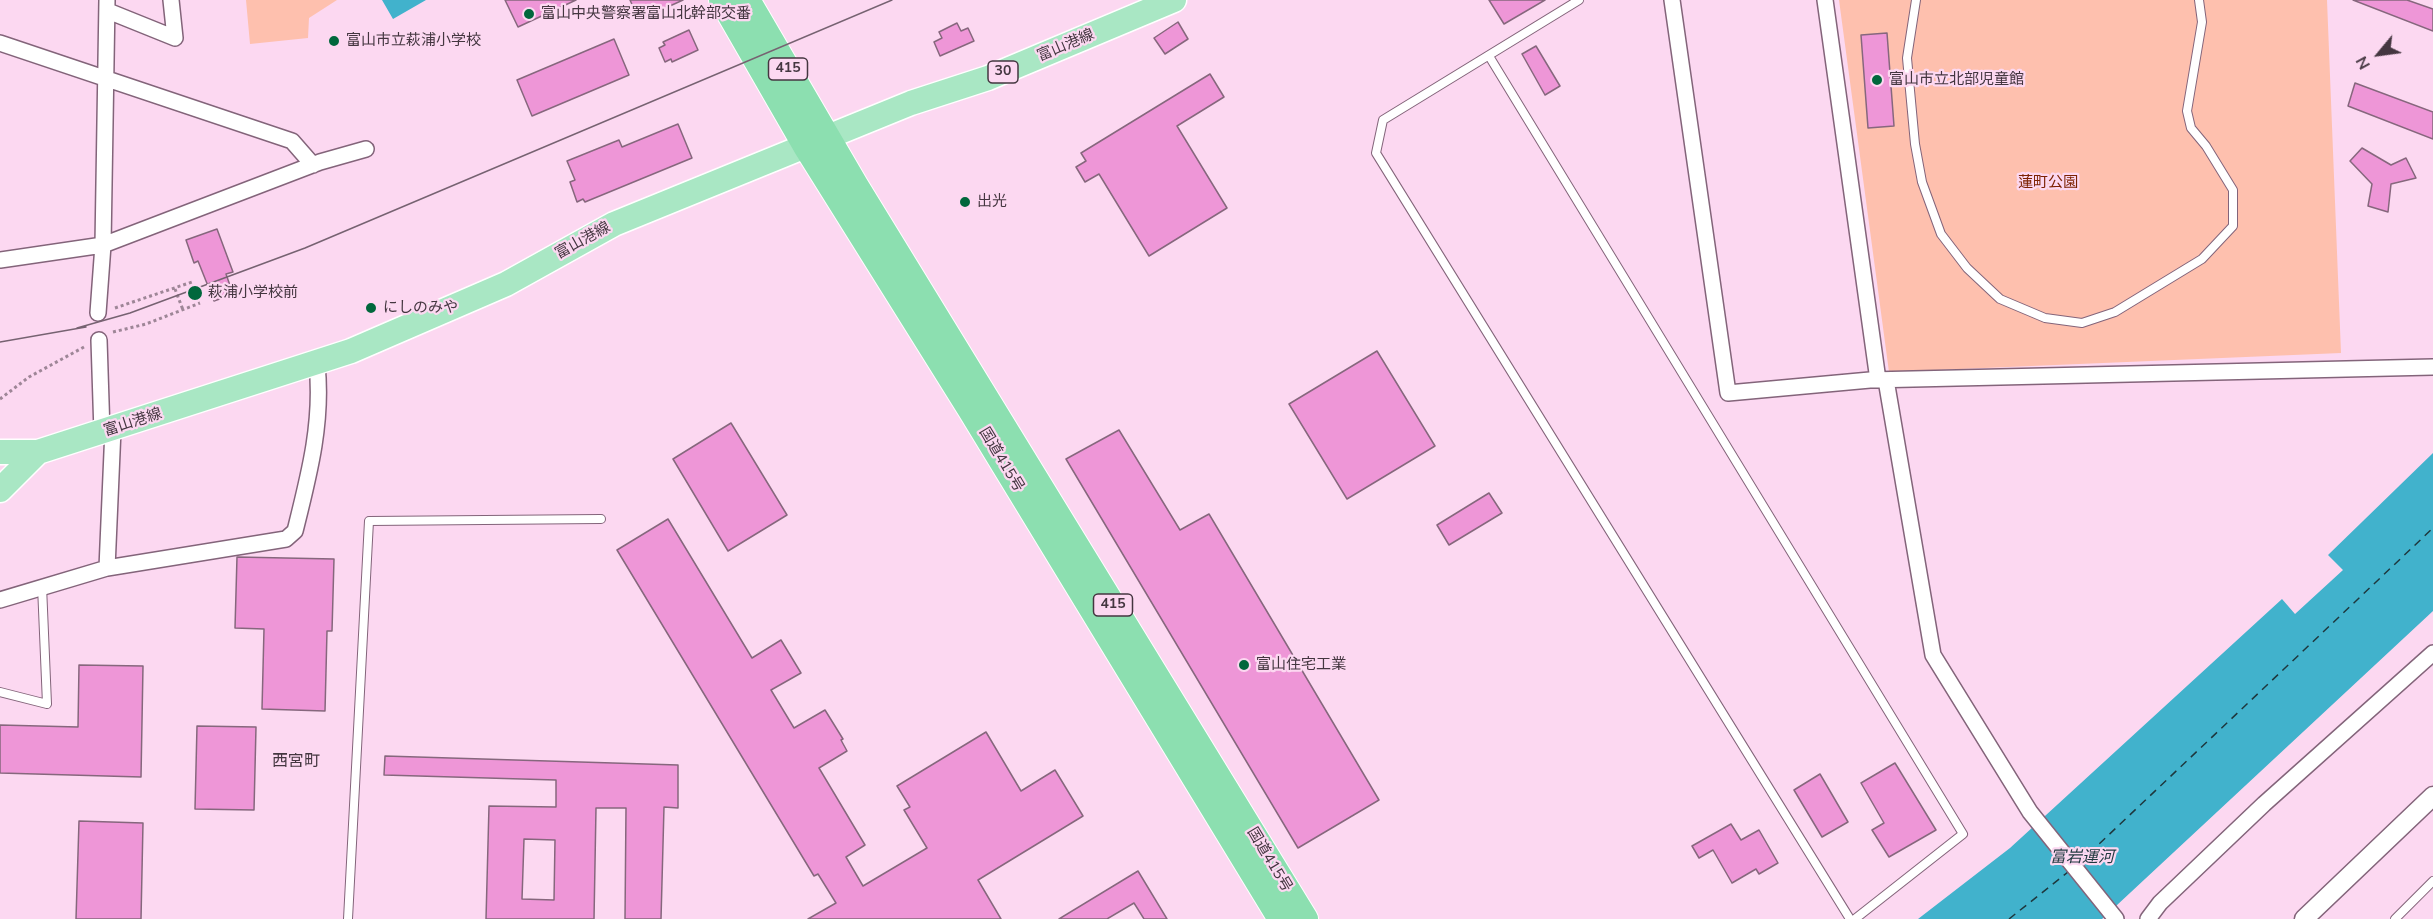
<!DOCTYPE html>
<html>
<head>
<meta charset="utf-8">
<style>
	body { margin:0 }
	#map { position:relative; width:2433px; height:919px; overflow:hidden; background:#fcd8f1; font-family:"Nunito Sans",sans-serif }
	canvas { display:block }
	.north { position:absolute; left:2349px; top:24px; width:60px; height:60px; -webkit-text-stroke:4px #fcd8f1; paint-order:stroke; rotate:241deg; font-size:16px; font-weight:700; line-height:24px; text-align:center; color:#443640 }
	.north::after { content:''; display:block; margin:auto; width:21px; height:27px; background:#443640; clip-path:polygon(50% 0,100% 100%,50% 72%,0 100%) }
</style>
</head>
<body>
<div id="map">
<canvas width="2433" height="919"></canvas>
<div class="north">N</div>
</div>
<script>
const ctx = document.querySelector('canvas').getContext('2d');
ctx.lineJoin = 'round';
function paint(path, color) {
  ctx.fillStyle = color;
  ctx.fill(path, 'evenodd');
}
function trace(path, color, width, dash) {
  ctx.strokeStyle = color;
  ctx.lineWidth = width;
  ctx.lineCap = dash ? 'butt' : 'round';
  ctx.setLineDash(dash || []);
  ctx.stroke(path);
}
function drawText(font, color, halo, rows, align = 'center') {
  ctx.font = font + ' "Nunito Sans","Noto Sans JP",sans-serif';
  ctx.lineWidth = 4.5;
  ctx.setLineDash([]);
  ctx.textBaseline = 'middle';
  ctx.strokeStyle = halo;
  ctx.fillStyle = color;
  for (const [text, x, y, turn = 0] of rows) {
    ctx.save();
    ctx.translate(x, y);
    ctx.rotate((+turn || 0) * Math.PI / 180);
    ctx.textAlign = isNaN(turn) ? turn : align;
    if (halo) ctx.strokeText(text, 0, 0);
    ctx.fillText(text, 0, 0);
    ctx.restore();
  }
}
const green = new Path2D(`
	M246,0H337L309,18L308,38L250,44Z
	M1839,0H2327L2341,353L1889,372Z`);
const water = new Path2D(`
	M382,0H426L393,19Z
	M2433,453V611L2102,919H1918L2010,848L2282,599L2295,614L2343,570L2328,555Z`);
const ferry = new Path2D(`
	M2079,863L2433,528
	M2009,919L2068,872`);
const building = new Path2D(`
	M505,0H576L518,27Z
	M630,0H683L639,20Z
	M1489,0H1545L1504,24Z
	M2353,0H2407L2433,9V31Z
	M1178,22L1188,39L1165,54L1154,38Z
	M957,23L961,31L968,28L974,41L940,56L934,42L942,38L939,32Z
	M689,30L698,50L672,62L671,59L665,62L659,48L665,45L663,42Z
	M1887,33L1894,126L1868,128L1861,35Z
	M614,39L629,75L532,116L517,80Z
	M1536,46L1560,86L1545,95L1522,54Z
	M1210,74L1224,97L1177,126L1227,208L1149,256L1099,174L1085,182L1076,167L1086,161L1081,153Z
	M2355,83L2433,112V139L2348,106Z
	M678,124L692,158L585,202L583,199L577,202L570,182L575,180L567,161L619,140L622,147Z
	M2362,148L2391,165L2406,158L2416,178L2391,184L2388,212L2368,206L2372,184L2350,161Z
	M217,229L233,272L226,274L233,294L214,301L198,261L194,263L186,240Z
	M1377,351L1435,446L1347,499L1289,404Z
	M731,423L787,515L728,551L673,459Z
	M1119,430L1180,530L1209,514L1379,800L1298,848L1066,459Z
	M1489,493L1502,513L1449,545L1437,525Z
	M668,519L752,658L781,640L801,673L771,690L794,728L825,710L843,739L841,740L847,751L819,768L865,845L846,857L863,886L927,848L904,810L910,807L897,786L986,732L1021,791L1055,770L1083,816L978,880L1001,919H808L836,903L818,874L814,876L617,550Z
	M237,557L334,559L332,631H327L325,711L262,709L264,629L235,628Z
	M79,665L143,666L141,777L0,773V725L78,727Z
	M197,726L256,727L254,810L195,809Z
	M385,756L678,765V808L664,807L661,919H625L626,808H596L594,919H486L489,806L556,807V780L384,775ZM524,839L555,840L554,900L522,899Z
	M1895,763L1936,830L1889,857L1872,830L1884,823L1861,783Z
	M1820,774L1848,822L1822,837L1794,790Z
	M79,821L143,823L141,919H76Z
	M1731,824L1741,840L1759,830L1778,863L1759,874L1756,869L1732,883L1713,850L1699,858L1692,846Z
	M1138,871L1167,919H1144L1134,903L1107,919H1059Z`);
const path = new Path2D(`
	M175,289L183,310
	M115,308L192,282
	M113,332L146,324L200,303
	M0,399L29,377L84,347`);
const service = new Path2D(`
	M1579,0L1383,120L1376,153L1850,919
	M1916,0L1907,58L1915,144L1922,182L1941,234L1967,268L2000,299L2045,318L2082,323L2115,312L2202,259L2233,226V190L2206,146L2191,128L2187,111L2202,22L2199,0
	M1489,56L1963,834L1855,919
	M0,692L47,704L42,586
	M348,919L369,521L601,519
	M2395,919L2433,881`);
const minor = new Path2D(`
	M1672,0L1728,393L1870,380L2433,367
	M1825,0L1878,380
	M108,11L175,38L171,0
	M0,43L292,141L313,165
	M0,260L103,245L320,162L366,149
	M98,313L103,245L107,0
	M99,340L102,433
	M1886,380L1933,655L2030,812L2116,919
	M107,568L113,429
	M0,600L107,568L286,539L295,531C309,475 323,422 317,365
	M2148,919L2160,903L2264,804L2433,653`);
const tertiary = new Path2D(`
	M2304,919L2433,796`);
const primary = new Path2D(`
	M0,452H38
	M0,490L38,452L351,351L506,284L614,224L911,103L988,78L1174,0`);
const trunk = new Path2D(`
	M722,0L806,146L971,410L1281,919
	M747,0L855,185L1305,919`);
const tram = new Path2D(`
	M77,328L130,313L305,248L892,0
	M0,342L86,327`);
const markers = [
	[529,14,6,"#00673c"],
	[334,41,6,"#00673c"],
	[1877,80,6,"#00673c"],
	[965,202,6,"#00673c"],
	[195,293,8,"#00673c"],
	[371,308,6,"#00673c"],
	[1244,665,6,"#00673c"]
];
const shields = [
	[788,69,39],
	[1003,72,30],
	[1113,605,39]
];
const shieldNames = [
	["415",788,69],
	["30",1003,72],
	["415",1113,605]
];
const poiNames = [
	["富山中央警察署富山北幹部交番",541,14],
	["富山市立萩浦小学校",346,41],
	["富山市立北部児童館",1889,80],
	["出光",977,202],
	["萩浦小学校前",208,293],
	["にしのみや",383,308],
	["富山住宅工業",1256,665]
];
const streetNames = [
	["富山港線",1066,46,-23],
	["富山港線",583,241,-29],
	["富山港線",133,423,-18],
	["国道415号",1001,460,59],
	["国道415号",1269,860,59]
];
const parkNames = [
	["蓮町公園",2048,183]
];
const neighbourhoodNames = [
	["西宮町",296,762]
];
const waterNames = [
	["富岩運河",2082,858]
];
paint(green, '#fec0ae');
paint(water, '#41b2cc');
trace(ferry, '#1e373d', 1.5, [8, 6]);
paint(building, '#ee96d7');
trace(building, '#86677d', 1.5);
trace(service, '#83647a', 10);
trace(minor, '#83647a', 18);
trace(tertiary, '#83647a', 21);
trace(primary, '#fff', 27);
trace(trunk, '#fff', 28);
trace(path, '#9e8697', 3, [3, 3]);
trace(service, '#fff', 8);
trace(minor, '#fff', 15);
trace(tertiary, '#fff', 18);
trace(primary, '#a9e7c4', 24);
trace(trunk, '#8cdfb0', 26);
trace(tram, '#766271', 1.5);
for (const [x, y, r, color] of markers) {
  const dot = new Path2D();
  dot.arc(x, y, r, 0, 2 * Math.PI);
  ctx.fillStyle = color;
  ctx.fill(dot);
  trace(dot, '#fcd8f1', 2);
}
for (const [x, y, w] of shields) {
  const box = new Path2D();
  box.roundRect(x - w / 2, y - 11, w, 22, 4.5);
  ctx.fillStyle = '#fcd8f1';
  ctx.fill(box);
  trace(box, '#443640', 1.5);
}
drawText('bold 14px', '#443640', null, shieldNames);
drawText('15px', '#443640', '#fcd8f1', poiNames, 'left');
drawText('15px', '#443640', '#fcd8f1', streetNames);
drawText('15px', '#7c2202', '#fcd8f1', parkNames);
drawText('16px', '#443640', '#fcd8f1', neighbourhoodNames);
drawText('italic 16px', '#1e373d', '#fcd8f1', waterNames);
</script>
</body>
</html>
